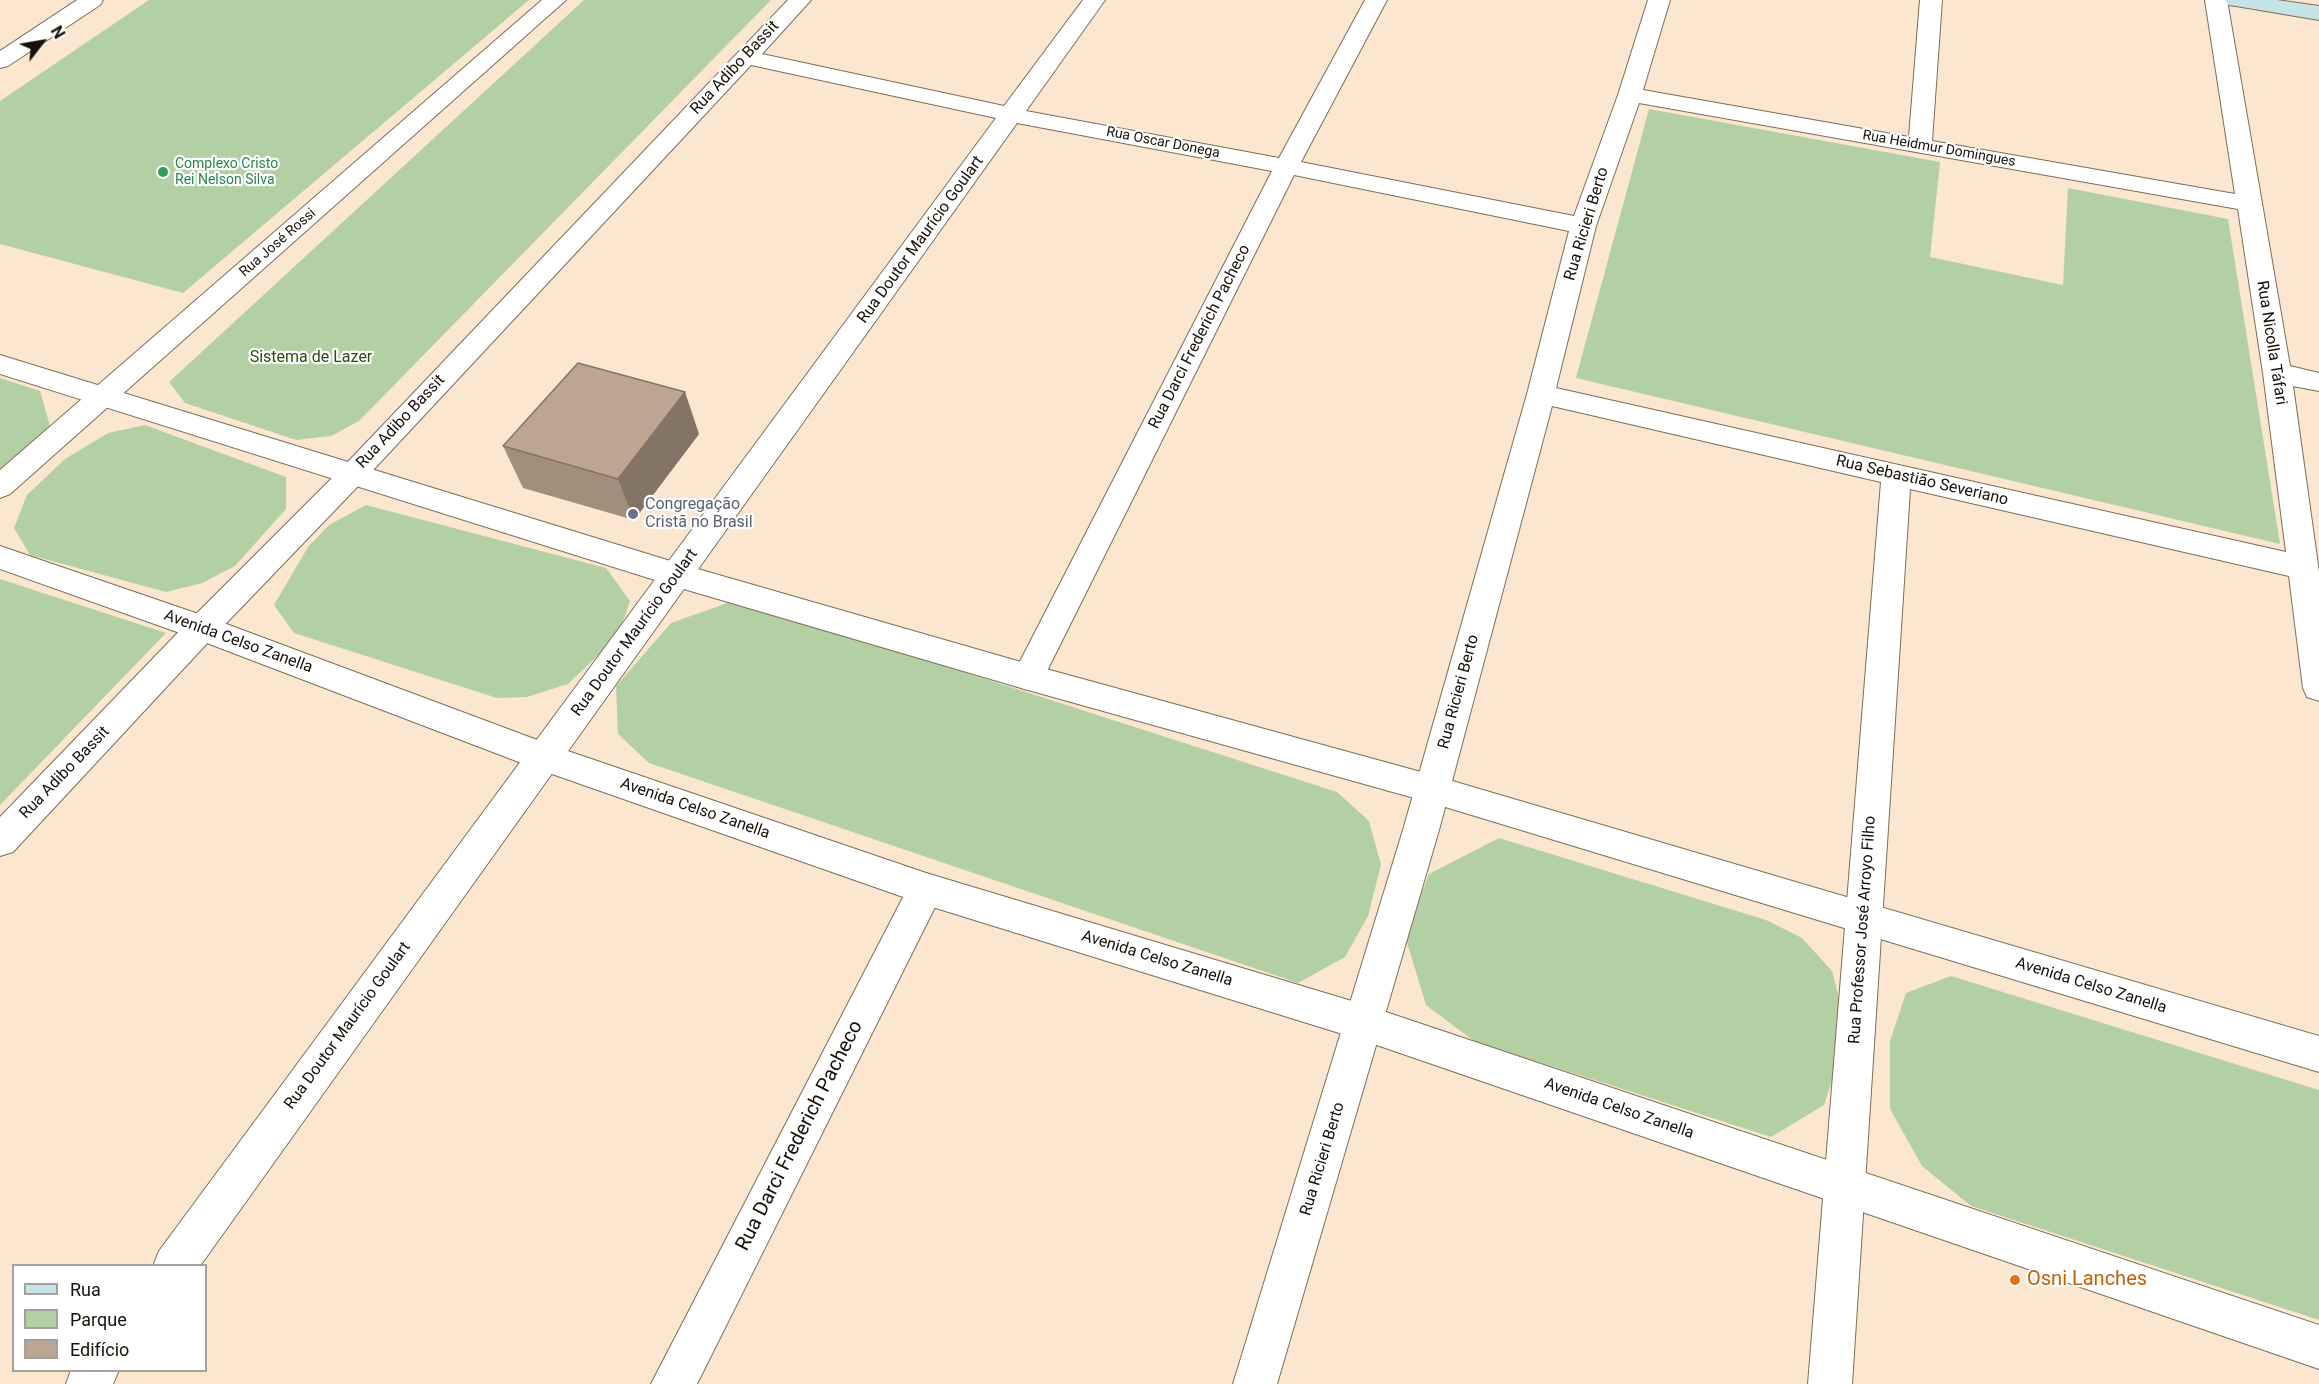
<!DOCTYPE html>
<html>
<head>
<meta charset="utf-8">
<style>
	body { margin:0 }
	#map { position:relative; width:2319px; height:1384px; overflow:hidden; background:#fbe6cf; font-family:Roboto,sans-serif }
	canvas { display:block }
	.legend { position:absolute; left:12px; top:1264px; width:195px; height:108px; box-sizing:border-box; background:#fff; border:2px solid #a3a09d; margin:0; padding:8px 10px; list-style:none; font-size:18px; color:#181109 }
	.legend li { display:flex; align-items:center; gap:12px; height:30px }
	.legend b { width:30px; border:2px solid #a3a09d }
	.north { position:absolute; left:12px; top:12px; width:60px; height:60px; -webkit-text-stroke:4px #fff; paint-order:stroke; rotate:59deg; font-size:16px; font-weight:700; line-height:24px; text-align:center; color:#181109 }
	.north::after { content:''; display:block; margin:auto; width:21px; height:27px; background:#181109; clip-path:polygon(50% 0,100% 100%,50% 72%,0 100%) }
</style>
</head>
<body>
<div id="map">
<canvas width="2319" height="1384"></canvas>
<ul class="legend">
<li><b style="height:8px;background:#c6e4e7"></b>Rua</li>
<li><b style="height:16px;background:#b3d0a5"></b>Parque</li>
<li><b style="height:16px;background:#bca591"></b>Edifício</li>
</ul>
<div class="north">N</div>
</div>
<script>
const ctx = document.querySelector('canvas').getContext('2d');
ctx.lineJoin = 'round';
function paint(path, color) {
  ctx.fillStyle = color;
  ctx.fill(path, 'evenodd');
}
function trace(path, color, width, dash) {
  ctx.strokeStyle = color;
  ctx.lineWidth = width;
  ctx.lineCap = dash ? 'butt' : 'round';
  ctx.setLineDash(dash || []);
  ctx.stroke(path);
}
function drawText(font, color, halo, rows, align = 'center') {
  ctx.font = font + ' Roboto,sans-serif';
  ctx.lineWidth = 4.5;
  ctx.setLineDash([]);
  ctx.textBaseline = 'middle';
  ctx.strokeStyle = halo;
  ctx.fillStyle = color;
  for (const [text, x, y, turn = 0] of rows) {
    ctx.save();
    ctx.translate(x, y);
    ctx.rotate((+turn || 0) * Math.PI / 180);
    ctx.textAlign = isNaN(turn) ? turn : align;
    if (halo) ctx.strokeText(text, 0, 0);
    ctx.fillText(text, 0, 0);
    ctx.restore();
  }
}
const green = new Path2D(`
	M149,0H529L183,293L0,244V101Z
	M584,0H771L359,421L331,436L296,440L185,403L169,382Z
	M1649,109L1940,162L1930,257L2063,285L2068,188L2228,219L2280,544L1576,378Z
	M0,378L40,391L50,426L26,451L0,472Z
	M145,425L286,477V509L235,566L202,583L166,592L30,555L14,528L27,495L65,459L108,433Z
	M366,505L606,568L630,601L618,636L568,684L527,697L497,698L294,633L274,605L308,547L329,525Z
	M0,579L166,633L0,805Z
	M730,602L867,641L1337,792L1369,821L1381,865L1368,916L1345,957L1298,983L649,763L618,734L616,686L671,623Z
	M1499,838L1766,920L1802,938L1832,971L1848,1032L1824,1105L1771,1137L1474,1041L1426,1005L1405,936L1429,874Z
	M1951,976L2319,1090V1320L1971,1206L1922,1166L1890,1109V1041L1906,993Z`);
const minor = new Path2D(`
	M77,0H103L100,5L8,66L0,68V51Z
	M542,0H566L10,494L0,498V470Z
	M788,0H811L762,54L1004,106L1083,0H1105L1026,111L1279,158L1365,0H1387L1301,162L1574,216L1618,95L1648,0H1670L1643,90L1909,137L1920,0H1942L1932,141L2235,194L2205,0H2227L2290,366L2319,373V391L2293,386L2319,572V701L2307,697L2303,688L2289,576L1910,489L1852,1384H1808L1881,482L1552,406L1439,830L1277,1384H1233L1403,830L1527,394L1569,231L1294,175L1044,677L1040,686L1028,690L1016,686L1012,677L1272,171L1017,123L200,1266H153L159,1251L996,118L751,65L362,482L213,637L13,852L0,856V817L191,619L342,468ZM1639,103L2238,209L2263,373L2286,552L1556,388L1596,226Z
	M926,873L939,878L944,889L697,1384H651L913,878Z
	M71,1370H119L113,1384H66Z`);
const tertiary = new Path2D(`
	M0,355L677,563L1028,664L1432,775L2319,1036V1072L1432,803L1028,690L677,587L0,374Z
	M0,546L213,619L556,747L926,873L1365,1005L2319,1325V1369L1365,1041L926,905L532,767L191,637L0,569Z`);
const secondary = new Path2D(`
	M2225,0H2277L2319,6V20L2236,6L2228,5Z`);
const wall = new Path2D(`
	M699,434L634,520L523,488L503,446Z`);
const shadedWall = new Path2D(`
	M685,392L699,434L634,520L618,479Z`);
const building = new Path2D(`
	M578,363L685,392L618,479L503,446Z`);
const markers = [
	[163,172,6,"#2e9e5b"],
	[633,514,6,"#6b7280"],
	[2015,1280,6,"#e8710a"]
];
const farStreetnames = [
	["Rua Oscar Donega",1163,143,11],
	["Rua Heidmur Domingues",1939,149,10],
	["Rua José Rossi",278,243,-41]
];
const farLeisurenames = [
	["Complexo Cristo",175,164],
	["Rei Nelson Silva",175,180]
];
const streetNames = [
	["Rua Adibo Bassit",735,68,-47],
	["Rua Ricieri Berto",1587,224,-73],
	["Rua Doutor Maurício Goulart",921,240,-54],
	["Rua Darci Frederich Pacheco",1200,337,-63],
	["Rua Nicolla Táfari",2271,343,81],
	["Rua Adibo Bassit",401,422,-47],
	["Rua Sebastião Severiano",1922,481,13],
	["Rua Doutor Maurício Goulart",635,633,-54],
	["Avenida Celso Zanella",238,642,20],
	["Rua Ricieri Berto",1459,692,-75],
	["Rua Adibo Bassit",65,773,-46],
	["Avenida Celso Zanella",695,809,19],
	["Rua Professor José Arroyo Filho",1863,930,-86],
	["Avenida Celso Zanella",1157,959,17],
	["Avenida Celso Zanella",2091,986,17],
	["Rua Doutor Maurício Goulart",348,1026,-54],
	["Avenida Celso Zanella",1619,1109,19],
	["Rua Ricieri Berto",1323,1159,-73]
];
const parkNames = [
	["Sistema de Lazer",311,358]
];
const worshipNames = [
	["Congregação",645,505],
	["Cristã no Brasil",645,523]
];
const nearStreetnames = [
	["Rua Darci Frederich Pacheco",800,1136,-63]
];
const nearFoodnames = [
	["Osni Lanches",2027,1280]
];
paint(green, '#b3d0a5');
trace(minor, '#7f6d58', 2);
trace(tertiary, '#7f6d58', 2);
trace(secondary, '#7f6d58', 2);
paint(minor, '#fff');
paint(tertiary, '#fff');
paint(secondary, '#c6e4e7');
paint(wall, '#a28e7d');
paint(shadedWall, '#847466');
paint(building, '#bca591');
trace(building, '#847466', 1.5);
for (const [x, y, r, color] of markers) {
  const dot = new Path2D();
  dot.arc(x, y, r, 0, 2 * Math.PI);
  ctx.fillStyle = color;
  ctx.fill(dot);
  trace(dot, '#fff', 2);
}
drawText('14px', '#181109', '#fff', farStreetnames);
drawText('14px', '#27864d', '#fff', farLeisurenames, 'left');
drawText('16px', '#181109', '#fff', streetNames);
drawText('16px', '#284d0d', '#fff', parkNames);
drawText('16px', '#5b616d', '#fff', worshipNames, 'left');
drawText('20px', '#181109', '#fff', nearStreetnames);
drawText('20px', '#c56008', '#fff', nearFoodnames, 'left');
</script>
</body>
</html>
